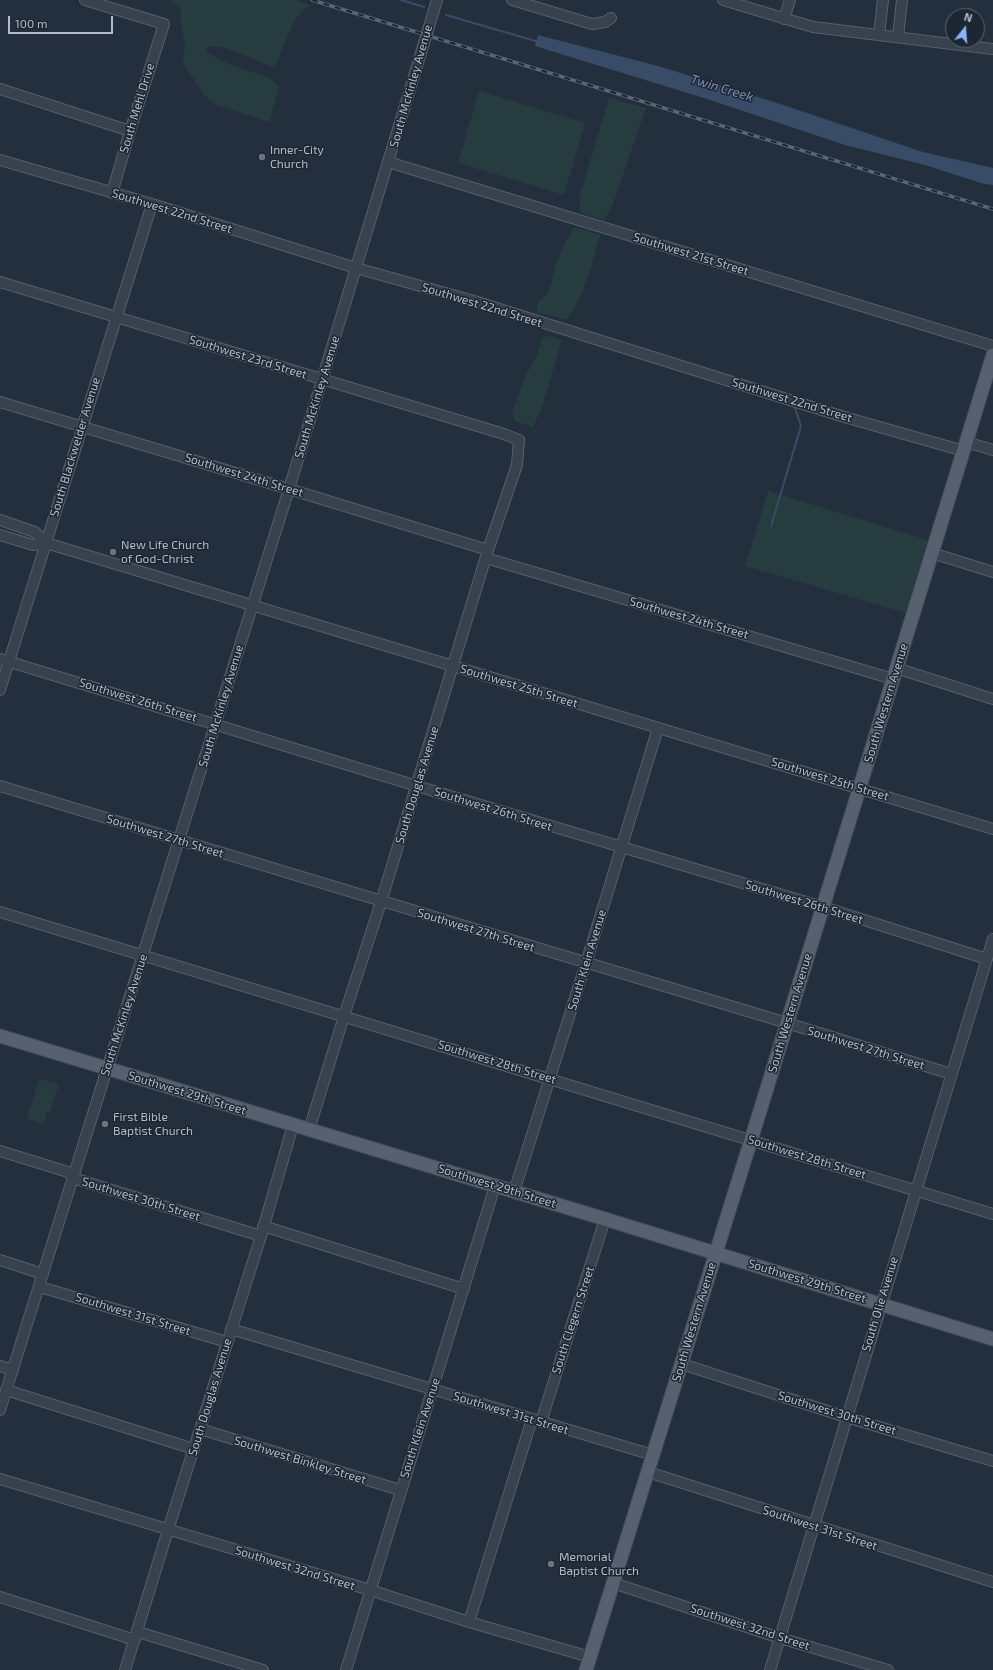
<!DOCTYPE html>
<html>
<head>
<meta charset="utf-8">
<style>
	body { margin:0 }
	#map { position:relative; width:993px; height:1670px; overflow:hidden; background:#242f3e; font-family:"Exo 2",sans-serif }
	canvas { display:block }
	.north { position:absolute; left:945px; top:8px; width:40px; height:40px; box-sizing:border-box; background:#1d2633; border:1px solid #59626f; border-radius:50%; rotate:17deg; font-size:11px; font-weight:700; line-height:16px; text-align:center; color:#b4bcc9 }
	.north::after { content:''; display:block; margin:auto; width:14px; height:18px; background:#8ab4f8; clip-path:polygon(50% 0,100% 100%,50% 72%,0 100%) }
	.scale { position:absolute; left:8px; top:16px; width:105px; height:18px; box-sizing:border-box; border:2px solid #b4bcc9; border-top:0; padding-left:5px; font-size:12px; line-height:14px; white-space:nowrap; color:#b4bcc9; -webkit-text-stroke:3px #1d2633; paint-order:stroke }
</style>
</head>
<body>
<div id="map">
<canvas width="993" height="1670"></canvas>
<div class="north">N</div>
<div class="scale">100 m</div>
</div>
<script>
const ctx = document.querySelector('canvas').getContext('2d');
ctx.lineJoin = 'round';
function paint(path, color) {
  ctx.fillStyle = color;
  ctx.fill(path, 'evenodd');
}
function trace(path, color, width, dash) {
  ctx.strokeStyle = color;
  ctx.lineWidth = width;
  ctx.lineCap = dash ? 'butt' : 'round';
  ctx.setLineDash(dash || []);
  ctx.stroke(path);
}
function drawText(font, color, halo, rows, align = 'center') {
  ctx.font = font + ' "Exo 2",sans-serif';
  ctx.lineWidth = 3;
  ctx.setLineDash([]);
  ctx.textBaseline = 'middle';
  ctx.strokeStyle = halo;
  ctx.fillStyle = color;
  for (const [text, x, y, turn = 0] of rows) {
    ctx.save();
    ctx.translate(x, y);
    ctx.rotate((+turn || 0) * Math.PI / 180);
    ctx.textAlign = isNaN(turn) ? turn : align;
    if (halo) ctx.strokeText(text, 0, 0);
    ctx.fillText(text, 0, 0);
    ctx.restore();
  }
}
const green = new Path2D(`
	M170,0H295L311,5C286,20 289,45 273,67C251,60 231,46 208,46L206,52L229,64L270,78L279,87L269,122L216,105L205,96L183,63L185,46L181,23V9Z
	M479,91L585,123L564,195L458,163Z
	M609,98L646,108L613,204L605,220L581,213L579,198Z
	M574,227L600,235C593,259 583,303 566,320L537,312L538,302C554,290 550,280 556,264C560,251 568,239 574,227Z
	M550,336L562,340L542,407L533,427L515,421L512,413L517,399L524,378L536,358L543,337Z
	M768,491L780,495L772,527L781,495L928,540L906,613L745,566Z
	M39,1079L59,1084L50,1112H47L44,1124L27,1119Z`);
const water = new Path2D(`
	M538,35L658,66L777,103L923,152L993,168V185L984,184L925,165L845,145L707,99L535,46Z`);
const stream = new Path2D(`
	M401,0L424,7
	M446,15L539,42
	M771,526L801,426L794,405`);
const minor = new Path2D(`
	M85,0L164,24L130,131L112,193
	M512,0L592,24L605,22L611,18
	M723,0L813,27L993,49
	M784,19L790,0
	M879,35L883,0
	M898,37L902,0
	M0,89L130,131
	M0,160L152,204L356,268L474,301L841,416L964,451
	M388,162L993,346
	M0,282L504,434L519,440L517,465L488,550L381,902L344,1016L309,1130
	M0,402L289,489L488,550
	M966,442L993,450
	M0,520L35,532L46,543L993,829
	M0,535L33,545L46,543
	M932,553L993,572
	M486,558L893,679
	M0,659L417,786L823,907L987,959
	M896,668L993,699
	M0,690L152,204
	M0,786L787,1023L951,1074
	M0,912L993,1214
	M0,1151L68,1172L73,1178L261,1236
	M514,1192L586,963L658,728
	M263,1226L464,1289
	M0,1260L43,1274
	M40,1287L227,1342
	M231,1329L653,1455
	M682,1364L846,1417L993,1461
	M0,1366L13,1370
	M6,1390L194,1449
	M0,1410L289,489L437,0
	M541,1422L605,1219
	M200,1429L400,1490
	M648,1472L993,1582
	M0,1479L370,1590L469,1622L590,1657
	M613,1583L780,1638L888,1670
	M0,1597L135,1640
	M469,1622L532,1419
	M138,1632L263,1670
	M125,1670L168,1530L261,1236L293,1125
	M346,1670L495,1186
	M770,1670L993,939`);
const major = new Path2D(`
	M0,1036L605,1219L993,1339
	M586,1670L751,1140L993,355`);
const rail = new Path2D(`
	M312,0L993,209`);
const markers = [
	[262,157,4,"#6b7280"],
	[113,552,4,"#6b7280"],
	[105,1124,4,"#6b7280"],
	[551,1564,4,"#6b7280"]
];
const streetNames = [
	["South McKinley Avenue",411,86,-74],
	["South Mehl Drive",137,108,-73],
	["Southwest 22nd Street",172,211,17],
	["Southwest 21st Street",691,254,17],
	["Southwest 22nd Street",482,305,17],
	["Southwest 23rd Street",248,357,17],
	["South McKinley Avenue",317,397,-73],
	["Southwest 22nd Street",792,400,17],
	["South Blackwelder Avenue",75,447,-73],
	["Southwest 24th Street",244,475,17],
	["Southwest 24th Street",689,618,16],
	["Southwest 25th Street",519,686,17],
	["Southwest 26th Street",138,700,17],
	["South Western Avenue",886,703,-73],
	["South McKinley Avenue",221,706,-73],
	["Southwest 25th Street",830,779,17],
	["South Douglas Avenue",417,785,-73],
	["Southwest 26th Street",493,809,17],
	["Southwest 27th Street",165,836,17],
	["Southwest 26th Street",804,902,17],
	["Southwest 27th Street",476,930,17],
	["South Klein Avenue",587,960,-73],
	["South Western Avenue",790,1013,-73],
	["South McKinley Avenue",124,1015,-72],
	["Southwest 27th Street",866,1048,17],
	["Southwest 28th Street",497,1062,17],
	["Southwest 29th Street",187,1093,17],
	["Southwest 28th Street",807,1157,17],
	["Southwest 29th Street",497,1186,17],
	["Southwest 30th Street",141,1199,17],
	["Southwest 29th Street",807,1281,17],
	["South Olie Avenue",880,1304,-73],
	["Southwest 31st Street",133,1314,17],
	["South Clegern Street",573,1320,-72],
	["South Western Avenue",694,1322,-73],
	["South Douglas Avenue",210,1397,-73],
	["Southwest 31st Street",511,1413,17],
	["Southwest 30th Street",837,1413,17],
	["South Klein Avenue",420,1428,-72],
	["Southwest Binkley Street",300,1460,17],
	["Southwest 31st Street",820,1528,18],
	["Southwest 32nd Street",295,1568,17],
	["Southwest 32nd Street",750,1627,18]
];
const poiNames = [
	["Inner-City",270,150],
	["Church",270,164],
	["New Life Church",121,545],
	["of God-Christ",121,559],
	["First Bible",113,1117],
	["Baptist Church",113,1131],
	["Memorial",559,1557],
	["Baptist Church",559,1571]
];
const waterNames = [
	["Twin Creek",722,88,17]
];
paint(green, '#263c3f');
paint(water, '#394c67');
trace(stream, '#394c67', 2);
trace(minor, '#565f6c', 12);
trace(major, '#414a57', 15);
trace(minor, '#38414e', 10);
trace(major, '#56606e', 13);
trace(rail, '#5a6575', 3.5);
trace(rail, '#1d2633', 2, [6]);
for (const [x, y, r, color] of markers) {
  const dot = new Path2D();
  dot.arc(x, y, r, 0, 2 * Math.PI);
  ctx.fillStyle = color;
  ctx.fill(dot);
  trace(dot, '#1d2633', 1.5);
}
drawText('12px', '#b4bcc9', '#1d2633', streetNames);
drawText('12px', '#b4bcc9', '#1d2633', poiNames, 'left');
drawText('italic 13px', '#7c92b1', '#1d2633', waterNames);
</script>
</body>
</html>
